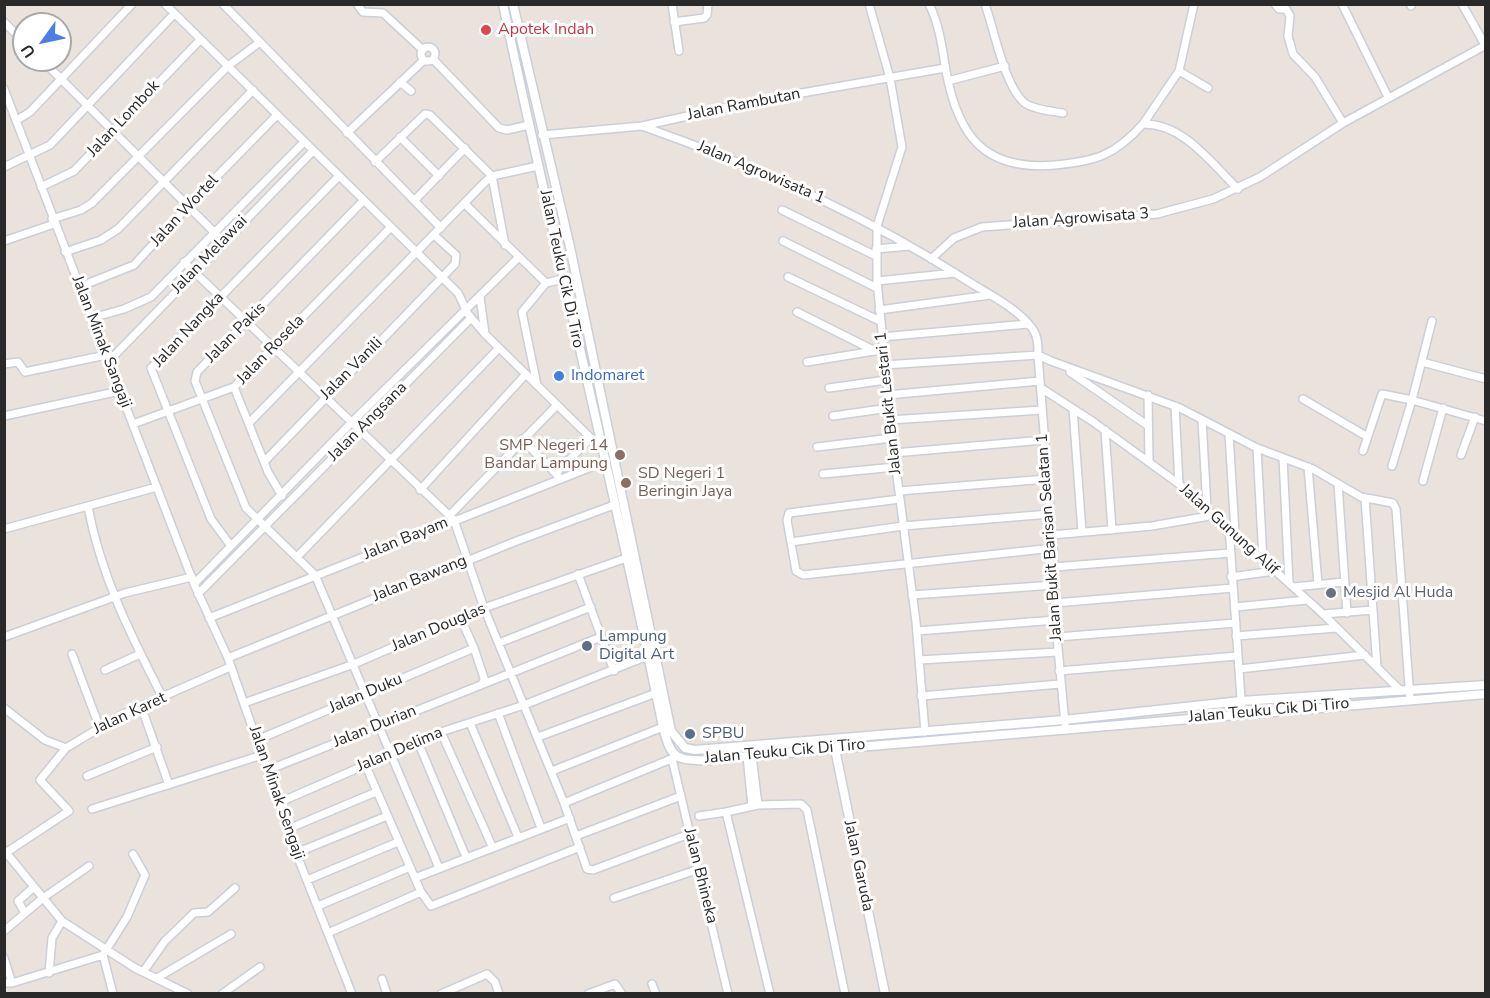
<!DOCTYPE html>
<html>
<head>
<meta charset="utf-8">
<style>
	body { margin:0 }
	#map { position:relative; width:1490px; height:998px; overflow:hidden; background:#eae2dc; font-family:"Nunito Sans",sans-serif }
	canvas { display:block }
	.frame { position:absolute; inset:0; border:6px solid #292929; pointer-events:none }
	.north { position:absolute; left:12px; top:12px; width:60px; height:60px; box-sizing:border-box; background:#fff; border:2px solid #a9a9a9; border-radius:50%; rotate:237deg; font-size:16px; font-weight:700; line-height:24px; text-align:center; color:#292929 }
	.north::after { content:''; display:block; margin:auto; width:21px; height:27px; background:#4b7ee8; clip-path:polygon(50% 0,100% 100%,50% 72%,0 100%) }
</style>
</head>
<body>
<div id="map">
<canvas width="1490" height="998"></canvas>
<div class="frame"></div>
<div class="north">U</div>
</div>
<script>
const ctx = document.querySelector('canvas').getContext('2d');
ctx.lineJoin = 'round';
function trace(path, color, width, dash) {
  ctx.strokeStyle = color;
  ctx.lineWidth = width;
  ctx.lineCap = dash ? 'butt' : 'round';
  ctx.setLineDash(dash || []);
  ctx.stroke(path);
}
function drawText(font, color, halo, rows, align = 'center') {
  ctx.font = font + ' "Nunito Sans",sans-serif';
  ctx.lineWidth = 6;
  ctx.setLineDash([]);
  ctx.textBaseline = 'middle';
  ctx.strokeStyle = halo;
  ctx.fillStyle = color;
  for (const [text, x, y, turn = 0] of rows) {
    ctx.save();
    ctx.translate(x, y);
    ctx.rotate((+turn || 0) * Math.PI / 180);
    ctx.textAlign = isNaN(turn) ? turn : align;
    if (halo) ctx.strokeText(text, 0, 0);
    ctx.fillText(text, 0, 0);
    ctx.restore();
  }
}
const minor = new Path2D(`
	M165,4L458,293L468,314L485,334L602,449
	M223,4L441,228
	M357,4L363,12L383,13L423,50
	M672,4L679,51
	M869,4L890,78L902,147L877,226V281L894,453L916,622L925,732
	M929,4C940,26 942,48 946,71C958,137 985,171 1055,165C1097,161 1115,155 1143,124C1183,123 1211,163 1238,189
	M985,4C994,29 1005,89 1026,104C1036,110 1051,111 1063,113
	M1275,4L1279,9H1286L1290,16L1288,36L1293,54L1315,77L1343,123
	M1342,4L1388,97
	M1410,4L1411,6
	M1462,4L1485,45
	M4,22L24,42
	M674,22L704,18L707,15L708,4
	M421 54a7 7 0 1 1 14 0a7 7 0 1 1-14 0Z
	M433,59L499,128L507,130L529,125
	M42,60L223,241
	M1179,71L1208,88
	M948,81L1005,66
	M400,82L411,91
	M4,89L194,584L228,658L296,853L352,994
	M17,120L30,112L132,4
	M1143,124L1179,71L1194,4
	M642,126C756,166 865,215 966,280C988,294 1016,307 1032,328C1038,336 1038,345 1038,355L1051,361L1180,408L1257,448L1313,469L1361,497L1393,503L1396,509L1410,699
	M347,133L424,60
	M542,135L642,126L756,101L945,68
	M400,137L439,176
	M375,162L425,114L430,115L492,176L505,245
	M4,167L50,145L174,14
	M41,187L74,171L200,40
	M415,200L465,148
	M362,202L197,372L195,381L246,508L315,575L439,868
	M465,204L546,283L563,279
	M782,210L876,256
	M52,219L81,210L92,203L228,66L260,42
	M4,241L54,224
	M783,241L877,288
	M876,249L909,246
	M65,252L101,240L118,229L253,90
	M931,259L954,238L982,227L1157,214L1213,199L1260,177L1343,123L1486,45
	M184,262L454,520L484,608L564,803L587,869L593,870L689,834
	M788,277L880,321
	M877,281L955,273
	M79,287L134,265L188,206L277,115
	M480,297L485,334
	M879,310L990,295
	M797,312L875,351
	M92,318L124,309L151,297L304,142
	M1432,321L1412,400L1486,421
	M881,337L1028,324
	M109,361L313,151
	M807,362L874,351
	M1422,362L1486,379
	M4,364L18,362L25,372L106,355
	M884,365L1038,355L1053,548L1057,637L1065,724
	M1070,372L1147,425
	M537,385L522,312L546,283
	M829,388L886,380
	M1041,388L1092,421L1179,484L1323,614L1401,691
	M887,395L1040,381
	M1148,395L1149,461
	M1303,399L1366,436
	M1175,406L1179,484
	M1073,409L1082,532
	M4,416L120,391
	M833,416L889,408
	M890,420L1042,410
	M1202,420L1207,508
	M249,423L485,182L492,176L538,166
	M133,424L234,387
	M1105,430L1112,530
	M1229,434L1235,532
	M522,439L560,478
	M817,447L892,438
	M1257,448L1263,560
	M1363,451L1382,394L1412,400L1392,466
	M894,453L1044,440
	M1461,455L1475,417
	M1283,458L1289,583
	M264,462L455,264L456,255L434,235
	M1308,467L1318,584
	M556,473L591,438
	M823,474L895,467
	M1423,481L1443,408
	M1338,484L1347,613
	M420,490L526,374
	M899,491L1047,479
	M282,496L268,472L234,387L390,228
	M1365,498L1377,667
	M900,499L789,513L787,520L796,571L803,575L1053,548
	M88,507C101,576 131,636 163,698
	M450,515L557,405
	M1229,527L1242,713
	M4,529L157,487
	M1052,535L1152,526L1215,515
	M791,542L903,526L1050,514
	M231,546L211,519L151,368L338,177
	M297,557L499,348
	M1054,567L1230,553
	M578,574L614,671
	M1231,577L1274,571
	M194,584L352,422L518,258
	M1294,587L1344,582
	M198,594L471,318
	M912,595L1055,585
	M1055,603L1233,588
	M1235,607L1307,600
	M1323,614L1373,610
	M460,617L474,648L484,678L483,682
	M209,618L604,462
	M917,631L1056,620
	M1236,636L1336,628
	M4,637L125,593L192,577
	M1057,637L1236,623
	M499,643L591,607
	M72,654L99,726
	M228,658L514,542L614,505
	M919,660L1058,652
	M1239,669L1365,655
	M105,670L140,654
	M1059,671L1237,656
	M921,696L1060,684
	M244,703L354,664L484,608L632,556
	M141,706L169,785
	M4,708L45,740L66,748L121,715L230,667
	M498,713L541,828
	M470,723L518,837
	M441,732L492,846
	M538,737L656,693
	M257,740L474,648
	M418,742L466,857
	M747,756L752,806
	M752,756L758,805
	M672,759L728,994
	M365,764L421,892L431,906L580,847
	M268,770L601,637
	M552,771L663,727
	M87,776L157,747
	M278,803L441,732L524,705L650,655
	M564,803L676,757
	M92,809L262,755
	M699,816L726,812
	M288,829L376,792
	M576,836L681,796
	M4,850L62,921L135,968L188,994
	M7,852L69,811L40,780L66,748
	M296,853L387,816
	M415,878L570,818
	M307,880L398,842
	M614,898L699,869
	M318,906L410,867
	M25,913L18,901L34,887
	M4,931L43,898L89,866
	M328,933L421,892
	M103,955L113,994
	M4,958L12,983
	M143,972L165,941L194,913L208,912L235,888
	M49,973L52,938L62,921
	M157,978L231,934
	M382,979L387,994
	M4,983H12L103,955L127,917L145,875L133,854
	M652,984L656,994
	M222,994L260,967
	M441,994L487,974L495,982L499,994
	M588,994L615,984L622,994
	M770,994L726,812L758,805L801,804L807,810L845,994`);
const tertiary = new Path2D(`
	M503,4C554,246 614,485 663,727C666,737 668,750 677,756C690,765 735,757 752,756L1486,694
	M513,4L570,247L671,731L685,748L695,750L1064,720L1241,701L1486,685
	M834,744L885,994`);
const markers = [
	[486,30,6,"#e0444e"],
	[559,376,6,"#3f7fe0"],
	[620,455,6,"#8d6e63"],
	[626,483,6,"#8d6e63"],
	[1331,593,6,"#6b7280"],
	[587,646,6,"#5c6f8a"],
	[690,734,6,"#5c6f8a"]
];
const healthNames = [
	["Apotek Indah",498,30]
];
const streetNames = [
	["Jalan Rambutan",744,105,-11],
	["Jalan Lombok",124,119,-47],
	["Jalan Agrowisata 1",761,173,23],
	["Jalan Wortel",185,211,-47],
	["Jalan Agrowisata 3",1081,219,-4],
	["Jalan Melawai",210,255,-46],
	["Jalan Teuku Cik Di Tiro",561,269,78],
	["Jalan Nangka",189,330,-47],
	["Jalan Pakis",236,333,-45],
	["Jalan Minak Sangaji",101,342,69],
	["Jalan Rosela",271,350,-46],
	["Jalan Vanili",352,369,-45],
	["Jalan Bukit Lestari 1",889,403,-96],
	["Jalan Angsana",368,422,-45],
	["Jalan Gunung Alif",1229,530,42],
	["Jalan Bukit Barisan Selatan 1",1050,537,-94],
	["Jalan Bayam",406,539,-22],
	["Jalan Bawang",420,579,-22],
	["Jalan Douglas",439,628,-23],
	["Jalan Duku",366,694,-23],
	["Jalan Teuku Cik Di Tiro",1269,711,-5],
	["Jalan Karet",130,714,-25],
	["Jalan Durian",375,727,-22],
	["Jalan Delima",400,750,-23],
	["Jalan Teuku Cik Di Tiro",785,752,-5],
	["Jalan Minak Sengaji",276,793,71],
	["Jalan Garuda",858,866,78],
	["Jalan Bhineka",700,876,76]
];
const shopNames = [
	["Indomaret",571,376]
];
const educationNames = [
	["SMP Negeri 14",608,446],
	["Bandar Lampung",608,464],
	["SD Negeri 1",638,474,"left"],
	["Beringin Jaya",638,492,"left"]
];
const worshipNames = [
	["Mesjid Al Huda",1343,593]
];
const serviceNames = [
	["Lampung",599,637],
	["Digital Art",599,655],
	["SPBU",702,734]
];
trace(minor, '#cacfd9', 10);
trace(tertiary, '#cacfd9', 11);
trace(minor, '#fff', 7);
trace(tertiary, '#fff', 8);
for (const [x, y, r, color] of markers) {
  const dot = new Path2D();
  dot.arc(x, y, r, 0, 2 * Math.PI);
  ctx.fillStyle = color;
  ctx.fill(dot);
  trace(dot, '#fff', 2);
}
drawText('16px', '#be3a42', '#fff', healthNames, 'left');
drawText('16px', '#292929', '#fff', streetNames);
drawText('16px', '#366cbe', '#fff', shopNames, 'left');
drawText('16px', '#785e54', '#fff', educationNames, 'right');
drawText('16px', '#5b616d', '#fff', worshipNames, 'left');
drawText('16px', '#4e5e75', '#fff', serviceNames, 'left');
</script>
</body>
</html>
